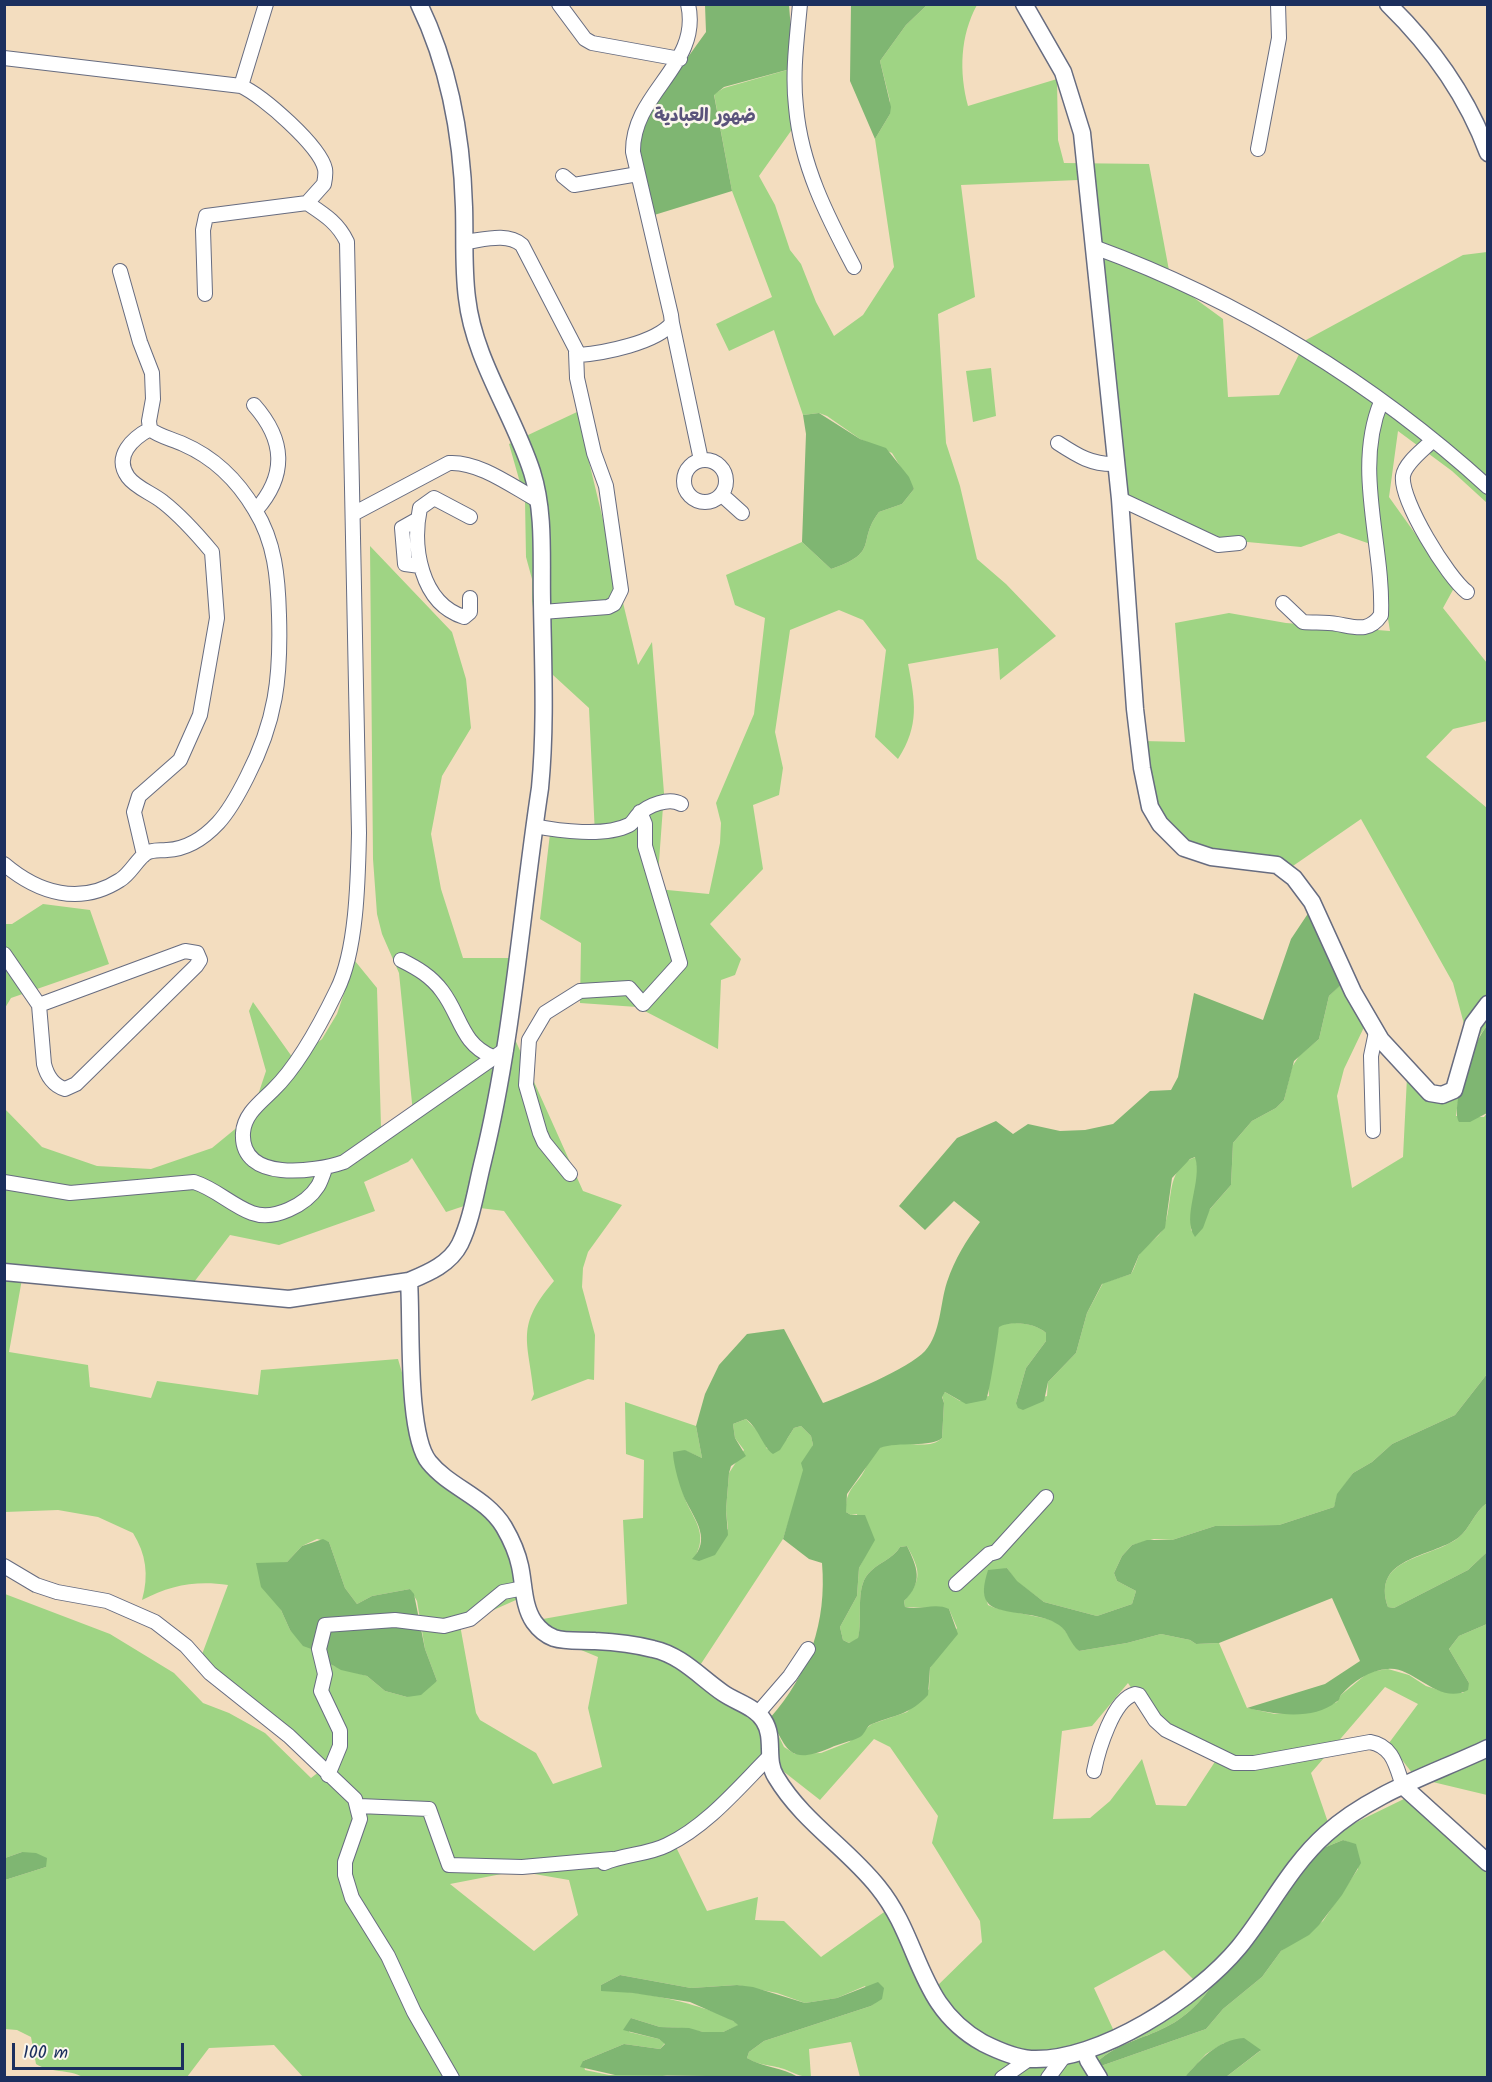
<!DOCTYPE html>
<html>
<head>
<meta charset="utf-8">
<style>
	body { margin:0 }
	#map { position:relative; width:1492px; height:2082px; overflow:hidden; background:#f3ddbf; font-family:Kalam,sans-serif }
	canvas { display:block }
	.frame { position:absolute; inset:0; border:6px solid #1b2f5e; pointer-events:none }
	.scale { position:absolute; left:12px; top:2043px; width:172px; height:27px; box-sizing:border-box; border:3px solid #1b2f5e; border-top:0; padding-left:8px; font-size:18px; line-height:21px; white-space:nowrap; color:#1b2f5e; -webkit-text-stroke:4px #fbf7ec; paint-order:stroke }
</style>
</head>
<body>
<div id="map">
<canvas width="1492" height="2082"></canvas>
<div class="frame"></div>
<div class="scale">100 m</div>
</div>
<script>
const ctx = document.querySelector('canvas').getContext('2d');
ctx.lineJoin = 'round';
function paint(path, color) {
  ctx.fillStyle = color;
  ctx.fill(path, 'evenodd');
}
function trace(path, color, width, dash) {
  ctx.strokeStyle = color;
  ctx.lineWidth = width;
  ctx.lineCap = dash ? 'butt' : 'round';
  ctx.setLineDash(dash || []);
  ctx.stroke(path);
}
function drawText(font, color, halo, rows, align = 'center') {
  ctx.font = font + ' Kalam,"Playpen Sans Arabic",sans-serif';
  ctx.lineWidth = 5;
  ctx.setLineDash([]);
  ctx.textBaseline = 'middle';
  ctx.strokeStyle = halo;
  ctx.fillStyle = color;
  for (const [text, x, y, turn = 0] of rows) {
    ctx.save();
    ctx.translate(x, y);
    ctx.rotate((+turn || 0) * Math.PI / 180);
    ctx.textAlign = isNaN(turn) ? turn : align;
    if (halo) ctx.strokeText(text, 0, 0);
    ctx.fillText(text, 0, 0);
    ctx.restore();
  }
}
const green = new Path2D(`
	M927,5H977C960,36 959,72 968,106L1057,79L1058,140L1064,163L1149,164L1171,281L1223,319L1228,397L1279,395L1306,340L1463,255L1487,252V503L1452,471L1398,431L1389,497L1454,588L1443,608L1487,663V721L1453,729L1426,757L1487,808V1026C1470,1044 1459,1092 1456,1116L1484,1117L1487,1113V1374L1455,1415L1392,1444L1372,1462L1353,1473L1338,1494L1334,1507L1279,1525L1215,1526L1172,1540L1154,1539L1132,1545L1122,1556L1114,1573L1117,1581L1136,1591L1132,1604L1097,1616L1044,1602L1016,1581L1007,1568L987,1576L984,1592L988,1605L995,1608L1048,1619L1061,1625L1079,1651L1127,1643L1161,1634L1190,1640L1196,1644L1219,1643L1247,1708L1275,1714L1314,1711L1337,1702L1341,1695L1369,1672L1388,1669L1409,1675L1426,1686L1448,1693H1463L1469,1683L1449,1649L1459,1636L1487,1624V1795L1416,1778L1389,1743L1418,1704L1385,1687L1311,1773L1332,1834L1408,1797L1487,1869V2077H1226L1260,2051L1224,2043L1206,2054L1185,2077H860L851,2042L809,2049L811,2077C799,2077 795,2073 784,2069C770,2064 762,2067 747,2058L749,2052L764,2041L871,2006L875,2003L865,1986L837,1998L805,2003L777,1993L737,1985L691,1988L620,1975L601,1985V1991C631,1988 717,2006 739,2025L723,2032H703L682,2028L660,2027L631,2018L629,2032L659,2039L665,2043L660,2049L624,2044L583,2061L585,2070L609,2075H667L658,2077H303L274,2045L209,2048L187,2077H83C68,2069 50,2073 36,2064L31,2037L17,2030L5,2029V1880L46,1867L22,1852L5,1858V1594L110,1634L174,1673L203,1703L229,1713L265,1733L311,1778L324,1768L201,1657L228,1585C197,1580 170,1585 142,1600C149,1575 146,1554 133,1533L98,1517L58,1510L5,1512L4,1108L42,1147L97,1166L151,1169L212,1148L251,1116L266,1071L249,1011L253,1002L295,1061L322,1039L337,1014L355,961L377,988L381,1127L413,1113L399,973L382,934L377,914L373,859L370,546L452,632L466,679L471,728L442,776L431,834L441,889L463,958H515L513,1035L583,1191L622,1205L588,1252L583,1268L582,1287L595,1335L594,1380L588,1379L531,1401L534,1394C528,1339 515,1327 554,1281L504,1211L464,1206L446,1212L412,1158L408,1162L364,1182L375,1211L279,1245L230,1235L191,1286L22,1279L9,1352L88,1365L90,1387L151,1398L157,1381L258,1395L261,1370L398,1359L426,1455L457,1491L496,1528L519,1564L527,1595L460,1625L476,1713L480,1720L536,1753L553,1784L602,1767L588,1708L598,1657L540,1633L543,1619L627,1604L623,1520L643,1518L644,1460L626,1454L625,1402L696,1426L702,1458L684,1450C683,1462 680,1476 682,1488C686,1513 710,1528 696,1555L728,1529L726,1510L729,1473L744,1450L735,1438L733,1424L746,1419L762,1436L767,1449L787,1439L794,1428L801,1426L811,1436L813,1445L783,1539L693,1676L770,1718L784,1747L795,1754L821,1753L849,1742L872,1724L907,1712L929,1689L930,1668L957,1628L949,1609L905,1607L904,1601C923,1579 920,1570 907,1546L900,1547C893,1559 877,1563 868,1574C855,1589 863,1620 858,1639L849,1643L843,1640L840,1627L857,1596L859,1568L865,1556L857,1514L851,1515L846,1512C845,1496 850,1490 859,1479C867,1470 869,1454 879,1448C898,1436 927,1453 942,1438L944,1403L942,1396L945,1392L960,1401L989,1396L988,1382L999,1326C1011,1320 1036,1323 1046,1333V1341L1026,1368L1016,1403L1047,1396L1048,1382L1076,1353L1087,1313L1103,1283L1131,1274C1135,1268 1137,1259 1140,1253C1146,1244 1158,1239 1163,1229C1175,1205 1163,1168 1196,1157C1201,1182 1190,1206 1191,1231L1231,1185L1233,1143L1252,1121L1276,1108L1284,1100L1292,1067L1299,1056L1319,1039L1329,996L1342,983L1366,1023L1344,1069L1337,1096L1352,1188L1403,1157L1407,1077L1446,1089L1464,1024L1453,983L1361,819L1290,868L1214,859L1161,825L1143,741L1185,742L1175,623L1229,613L1286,623L1390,631L1376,546L1339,533L1301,547L1226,540L1126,496L1095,263L1078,180L961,185L975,297L938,314L946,443L960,486L977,559L1006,584L1056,636L1000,680L998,648L908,664C915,701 920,725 898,759L875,737L886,650L863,620L839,610L790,630L775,732L783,768L779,795L753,805L763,869L710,924L741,959L735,975L721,980L718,1049L637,1007L580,1003L581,943L540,919L551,825L595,835L589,708L541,664L532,601V579L526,557L525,500L509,444L577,412L638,665L652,642L664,793L657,889L709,894L720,843L721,823L716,803L754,714L765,618L735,605L726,575L802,542L831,569C881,552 856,542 879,512L902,504L914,489L892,453L860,439L827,416L819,413L803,415L774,330L729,351L716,324L772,297L732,191L714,94L724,88L794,68L798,121L759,176L775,205L790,250L801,264L816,302L834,336L863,315L894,267L875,139L890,114V101L880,61L906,25ZM317,1539L329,1542L345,1588L357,1604L372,1596L410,1589L417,1601L425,1649L437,1681L407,1697L385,1691L367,1676L334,1666L290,1630L281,1610L276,1564L287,1562L302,1546ZM1128,1683L1152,1720L1220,1754L1186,1806L1156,1805L1142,1759L1110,1801L1090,1818L1053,1819L1062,1731L1092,1726ZM874,1739L890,1747L938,1816L932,1843L980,1921L982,1942L932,1991L887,1910L821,1957L784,1921L755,1920L758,1897L707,1911L676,1847L774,1764L820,1800ZM1343,1840L1356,1845L1358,1869L1323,1921L1281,1951L1262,1977L1223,2009L1206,2029L1098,2067L1097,2062C1120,2041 1141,2040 1166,2027C1189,2016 1209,1994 1220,1971L1321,1849ZM517,1871L569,1880L578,1915L534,1951L450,1884ZM1164,1950L1199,1985L1119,2042L1094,1988Z
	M991,368L996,416L973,422L966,371Z
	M43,904L90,910L109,964L11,998L5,1008V924H12Z
	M1487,1503V1552L1468,1570L1394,1608L1388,1607C1371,1557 1430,1559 1458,1538C1470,1529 1474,1512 1487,1503Z`);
const forest = new Path2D(`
	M705,5H789L794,68L724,87L714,95L732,191L651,216L635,146L642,121L706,32Z
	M851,5H927L906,25L880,61L891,107L890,114L875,139L850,81Z
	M819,413L860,439L886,448L909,477L914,489L902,504L879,512C856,542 881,552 831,569L802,542L806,434L803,415Z
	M1313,906L1346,980L1329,996L1319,1039L1294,1061L1284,1100L1276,1108L1252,1121L1233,1143L1231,1185L1210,1209L1203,1228L1195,1237C1181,1217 1203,1181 1195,1157L1190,1159L1172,1178L1165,1228L1139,1255L1131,1274L1102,1284L1087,1313L1076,1353L1048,1382L1044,1401L1023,1410L1018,1408L1016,1403L1026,1368L1046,1341V1333C1036,1323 1011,1320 999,1327C998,1336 989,1396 986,1400L966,1404L945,1392L942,1397L944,1403L942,1438C931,1448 898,1441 880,1448L847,1494L846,1512L851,1515H865L875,1540L859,1568L857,1596L840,1627L843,1640L849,1643L858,1638C863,1620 855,1589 868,1574C877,1563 893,1559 900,1547L907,1546C917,1567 924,1582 904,1601L905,1607C920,1611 935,1602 949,1609L958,1634L930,1668L928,1695C910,1715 894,1715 872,1724C866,1726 866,1733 860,1737C850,1742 840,1743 830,1748C789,1765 788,1751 770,1718C809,1674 827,1622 822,1563L809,1559L783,1539L803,1470L801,1463L813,1445L811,1436L801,1426L794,1428L780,1450L773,1454C762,1446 760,1430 746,1419L733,1424L735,1438L746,1456L731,1466L729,1473L726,1510L728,1535L715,1555L699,1561L692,1559C711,1540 696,1521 687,1503C681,1492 673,1464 673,1452L685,1450L702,1458L696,1426L705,1394L719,1365L747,1334L784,1329L823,1403C847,1394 908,1369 925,1351C941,1333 940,1303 947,1282C955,1258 966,1241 980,1222L954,1201L925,1230L899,1206L957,1138L996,1121L1013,1134L1028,1124L1060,1131L1085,1130L1113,1124L1150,1091L1171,1090L1178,1077L1194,993L1263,1020L1291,939Z
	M1487,1026V1113L1470,1122H1459C1450,1105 1474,1040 1487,1026Z
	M1487,1374V1503C1474,1512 1470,1529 1458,1538C1430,1558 1371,1557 1388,1607L1394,1608L1468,1570L1487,1552V1624L1459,1636L1449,1649L1469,1683L1468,1690C1438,1706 1414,1666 1388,1669C1370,1670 1353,1681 1341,1695C1339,1698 1340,1700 1336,1702C1313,1721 1273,1714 1247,1708L1325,1684L1360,1661L1332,1598L1219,1643L1196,1644L1190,1640L1161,1634L1127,1643L1079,1651C1070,1644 1068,1631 1059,1625C1041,1613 1015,1615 995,1608C979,1601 984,1584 988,1570L1007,1568L1017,1581L1044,1602L1097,1616L1132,1604L1136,1591L1117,1581L1114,1573L1122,1556L1132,1545L1147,1540H1172L1215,1526L1279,1525L1334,1507L1337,1494L1353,1473L1372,1462L1392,1444L1455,1415Z
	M323,1539L329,1542L345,1588L357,1604L372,1596L410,1589L414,1594L425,1649L437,1681L421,1695L407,1697L385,1691L367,1676L341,1670L327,1662L317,1651L303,1646L290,1630L281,1610L261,1587L256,1563L287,1562L302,1546Z
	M1343,1840L1356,1844L1361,1863L1342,1895L1319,1925L1309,1935L1281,1951L1262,1977L1223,2009L1206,2029L1098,2067L1097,2062C1119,2042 1141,2040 1166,2027C1189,2016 1209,1994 1220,1971L1321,1849Z
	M22,1852L36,1853L47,1858L46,1867L5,1880V1858Z
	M620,1975L691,1988L737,1985L753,1987L805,2003L837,1998L878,1982L884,1988L882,1999L871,2006L764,2041L749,2052L747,2058C764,2068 782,2067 798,2077L615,2075L580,2067L583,2061L624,2044L660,2049L665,2044L659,2039L623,2030L631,2018L660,2027L689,2028L703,2032H723L738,2025L733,2021L690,2002L633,1993L601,1991V1985Z
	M1244,2038L1261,2050L1226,2077H1185C1201,2059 1217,2040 1244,2038Z`);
const minor = new Path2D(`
	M559,4L585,39L592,43L680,59
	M800,4C797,38 792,73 796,107C801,165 827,216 854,267
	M4,58L241,86C263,96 320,146 325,169C326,174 325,179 324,184L307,203
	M241,86L266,4
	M1258,149L1279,38L1278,4
	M563,176L574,185L638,174
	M465,242C483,240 507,232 522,245L579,355C604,353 656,343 672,323L671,315L633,152C632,92 702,65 688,4
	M1094,247C1239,300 1374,383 1488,487
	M205,294L203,230L206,216L307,203C325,215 338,223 347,242L359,833C358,878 357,950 337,990C322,1021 298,1066 273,1090C261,1102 244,1114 243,1133C240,1183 315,1172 344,1162L506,1049
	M672,323L701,460
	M254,405C285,440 287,475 256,510
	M1432,441C1423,450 1405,463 1403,476C1400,500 1448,578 1467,592
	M1058,443C1078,456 1092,465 1116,464
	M684 481a21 21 0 1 1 42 0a21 21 0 1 1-42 0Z
	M722,495L742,513
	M1120,499L1218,545L1239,543
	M353,514L449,463C479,461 513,487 539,501
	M470,517L434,498L420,508C412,546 420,603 464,617L470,612V598
	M418,519L402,528L405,564L420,566
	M1283,603L1303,622C1314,623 1326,622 1337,624C1355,627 1369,633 1381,615C1384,545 1353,470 1381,402
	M542,612L608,607L614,604L621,590L606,486L594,453L577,378L576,352
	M534,826C559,831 605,837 629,825C633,823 635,818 638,815C648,805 669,797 681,804
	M144,855L134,812L139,796L180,760L200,715L217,618L212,552C197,534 181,516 163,502C152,493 136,488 128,477C113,456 133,438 150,429
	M4,864C38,893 80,906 120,880C130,874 136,861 145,854C152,849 160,851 167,850C187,849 204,838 218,823C230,810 239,793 247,777C276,721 281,677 279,615C278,578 275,542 255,510C238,481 213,457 183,444C172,439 158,436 150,429L149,421L153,399L152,373L140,342L120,271
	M185,951L197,953L200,960L196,966L76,1084L65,1089C54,1086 47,1076 44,1064L39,1005Z
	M4,954L39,1005
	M401,960C417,968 431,976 442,991C461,1016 461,1044 493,1057
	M1373,1131L1371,1056L1376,1032
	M570,1174L544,1142L540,1133L526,1085L529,1040L545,1013L580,991L629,988L643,1004L680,963L645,846V824L640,812
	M4,1182L70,1193L194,1182C216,1189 231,1205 252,1213C274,1221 306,1205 318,1186C321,1181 323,1174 325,1169
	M4,1566L36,1585L57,1592L107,1601L155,1622L186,1646L210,1673L289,1736L355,1799L360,1819L345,1862V1875L352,1898L388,1956L414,2012L452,2078
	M956,1584L989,1554L996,1552L1046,1497
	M758,1713L790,1676L808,1649
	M1094,1771C1098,1751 1113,1699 1135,1694L1139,1695L1155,1720L1166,1730L1234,1763H1254L1370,1742C1393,1746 1396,1766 1403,1786
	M328,1775L340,1746V1731L321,1691L325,1674L319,1649L325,1625L395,1620L444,1626L470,1619L503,1592L524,1588
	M359,1806L429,1809L449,1865L522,1867L612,1859
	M604,1863C624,1854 647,1855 667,1845C707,1826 739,1787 770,1756
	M1002,2078L1029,2059
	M1048,2078L1065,2055`);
const tertiary = new Path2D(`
	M419,4C450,68 462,137 464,207C465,237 463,268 467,298C474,360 513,413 532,472C545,513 541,559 542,602C543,665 546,726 540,788C521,913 513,1039 483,1161C476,1189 472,1219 460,1244C450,1264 428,1273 409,1281C412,1321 406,1434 429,1462C450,1488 486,1497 504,1527C511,1539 517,1552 520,1566C524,1584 523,1606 534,1622C539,1629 546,1635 554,1638C566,1642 582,1640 595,1641C615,1642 634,1644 653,1649C681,1655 700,1677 723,1693C736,1702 756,1707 764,1721C775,1738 765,1760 776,1777C803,1822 846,1847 878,1887C922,1941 916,2006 983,2043C997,2050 1015,2058 1031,2059C1099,2062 1197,1998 1239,1947C1269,1910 1290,1866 1326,1834C1371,1793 1433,1774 1488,1748
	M1024,4L1063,72L1082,133L1120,499L1135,709L1142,768L1150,807L1160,824L1184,848L1211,857L1277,865L1294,878L1312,902L1353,992L1381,1040L1430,1093L1442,1095L1454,1090L1473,1024L1488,1004
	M1388,4C1431,46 1467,96 1488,153
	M4,1272L289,1299L409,1281
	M1403,1786L1488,1863
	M1086,2050L1088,2060L1099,2078`);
const quarterNames = [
	["ضهور العبادية",705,118]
];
paint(green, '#9fd484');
paint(forest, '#7fb672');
trace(minor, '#676c80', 16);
trace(tertiary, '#676c80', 19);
trace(minor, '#fff', 14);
trace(tertiary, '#fff', 16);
drawText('bold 18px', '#5a537b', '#fbf7ec', quarterNames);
</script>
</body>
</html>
